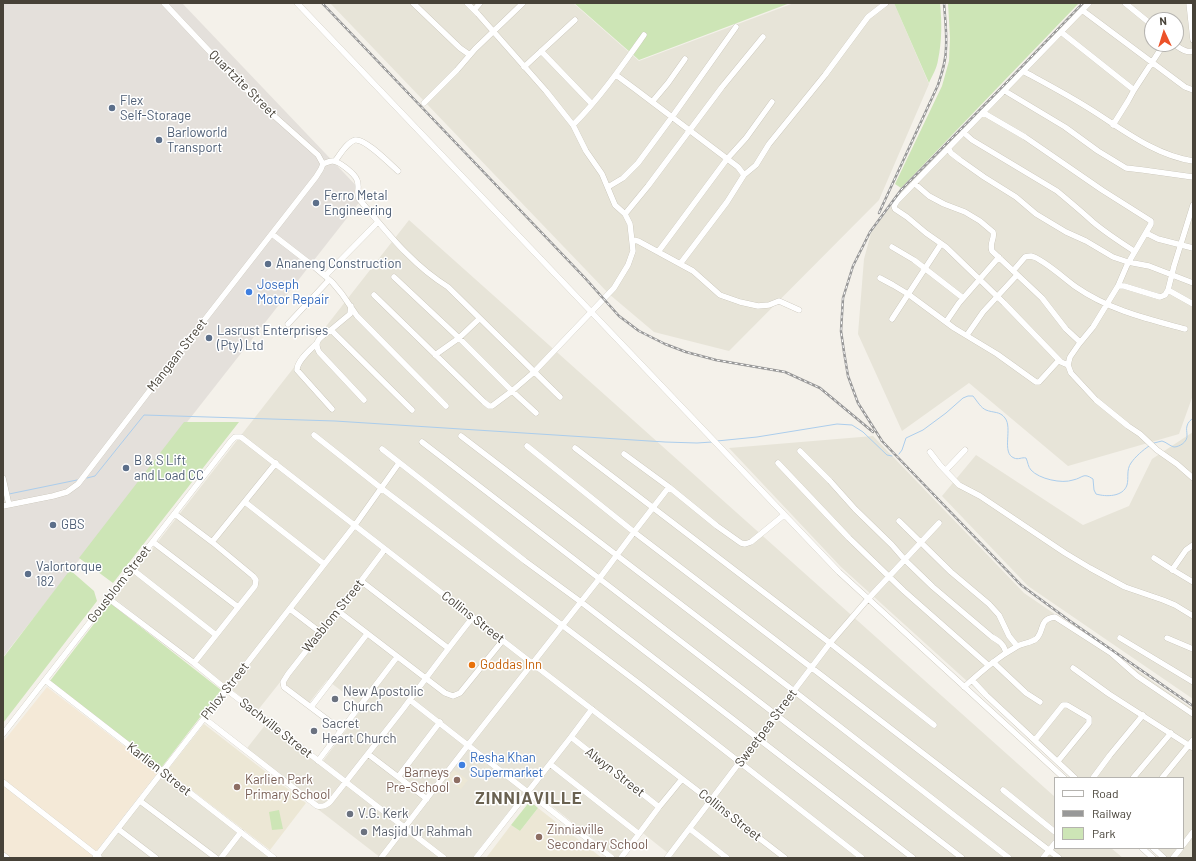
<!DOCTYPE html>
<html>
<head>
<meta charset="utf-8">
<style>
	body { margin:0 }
	#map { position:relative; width:1196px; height:861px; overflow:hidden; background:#f4f1ea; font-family:Barlow,sans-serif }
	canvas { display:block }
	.frame { position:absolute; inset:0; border:4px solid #474238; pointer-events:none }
	.legend { position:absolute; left:1054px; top:777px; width:130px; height:72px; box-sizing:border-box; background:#fff; border:1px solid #b5b3af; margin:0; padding:5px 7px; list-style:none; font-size:12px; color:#474238 }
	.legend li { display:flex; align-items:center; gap:8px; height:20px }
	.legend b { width:20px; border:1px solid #b5b3af }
	.north { position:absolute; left:1144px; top:12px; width:40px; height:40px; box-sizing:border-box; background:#fff; border:1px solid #b5b3af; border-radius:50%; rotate:356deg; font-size:11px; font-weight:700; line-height:16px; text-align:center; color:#474238 }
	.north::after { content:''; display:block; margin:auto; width:14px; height:18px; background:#ec5229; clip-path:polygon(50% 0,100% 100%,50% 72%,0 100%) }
</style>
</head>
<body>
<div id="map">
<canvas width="1196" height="861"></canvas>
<div class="frame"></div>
<ul class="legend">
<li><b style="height:5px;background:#fff"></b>Road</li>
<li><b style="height:5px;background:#989898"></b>Railway</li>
<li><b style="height:11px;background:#cde5b6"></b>Park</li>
</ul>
<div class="north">N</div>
</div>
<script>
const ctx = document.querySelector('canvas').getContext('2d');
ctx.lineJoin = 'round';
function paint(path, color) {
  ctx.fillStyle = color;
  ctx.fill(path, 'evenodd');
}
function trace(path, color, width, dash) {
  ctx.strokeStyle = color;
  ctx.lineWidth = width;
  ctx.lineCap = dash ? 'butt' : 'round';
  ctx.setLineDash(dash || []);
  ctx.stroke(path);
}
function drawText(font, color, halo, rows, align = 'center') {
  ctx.font = font + ' Barlow,sans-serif';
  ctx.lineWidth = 3;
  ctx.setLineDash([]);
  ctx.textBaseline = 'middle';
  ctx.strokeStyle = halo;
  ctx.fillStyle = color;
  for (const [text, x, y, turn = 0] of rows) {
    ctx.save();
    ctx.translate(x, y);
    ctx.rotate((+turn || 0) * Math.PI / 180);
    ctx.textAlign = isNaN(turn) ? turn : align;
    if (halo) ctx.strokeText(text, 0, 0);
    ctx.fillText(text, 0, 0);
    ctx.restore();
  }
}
const residential = new Path2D(`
	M330,3H573L639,61L794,3H894L929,84L879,200L729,351L654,332L609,294Z
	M1089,3H1193V395L1179,434L1068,466L969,383L902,431L858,334L864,259L871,233L889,208ZM1152,20H1176V44H1152Z
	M409,220L1055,797V848H1111L1123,858H674L639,830L617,858L528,787L472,858H381L244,752L266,724L320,765L363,707L327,680L309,703L281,681L258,710L114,598Z
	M1193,432V699L1028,586L942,496L976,455L1083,525L1129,506L1152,459Z
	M873,436L1024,593L1193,709V858H1162L1151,848H1183V778H1074L841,567L729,448Z
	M163,774L271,858H98Z`);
const commercial = new Path2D(`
	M47,687L158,772L91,858H3V742Z`);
const industrial = new Path2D(`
	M3,3H182L365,195L3,657Z`);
const education = new Path2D(`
	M204,724L306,803L270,850L167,771Z
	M454,770L468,780L461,789L447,779Z
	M538,808L602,858H486L511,825L520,831Z`);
const green = new Path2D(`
	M574,3H790L639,60Z
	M894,3H940C942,22 942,41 938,60C937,68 932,76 929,83Z
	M948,3H1079L901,188L895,184L942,86L949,61L950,38Z
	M184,422H239L113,583L79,558Z
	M70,570L94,591L97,601L3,723V658Z
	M110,603L221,690L161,768L50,681Z
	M530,801L538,808L520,831L511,825Z
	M279,810L283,829L272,830L269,812Z`);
const stream = new Path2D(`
	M717,441L757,437L837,424L852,425L863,432L887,455L892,456
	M1154,443L1162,441C1166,442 1170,446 1174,447C1179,447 1188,442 1187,435C1187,432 1186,429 1187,426C1188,422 1190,421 1193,418
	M899,454L902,450L906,438L923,430L946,413L963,398L968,396H973C977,401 981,408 986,410C993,413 1000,411 1005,418C1013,428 1001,453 1014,458C1018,460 1022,457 1026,458C1028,462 1028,467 1031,470C1039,479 1062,484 1073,480C1083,478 1083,472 1093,479L1094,490L1096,494C1106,497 1123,497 1127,485C1129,478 1126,470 1131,463C1135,457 1143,450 1149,446
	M87,478L95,476L144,415L335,421L665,442L697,443L712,442
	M9,494L77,480`);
const minor = new Path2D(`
	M164,3L227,70L263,106L318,155L323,164
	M297,3L839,572L1064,778
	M413,3L460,48L470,55
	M1125,3L1152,25
	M1189,3L1193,40
	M474,10L480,3
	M1082,10L1185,87L1193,90
	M1061,32L1134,90
	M1174,44C1180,48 1185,53 1193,51
	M541,51L592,104
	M524,67L575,20
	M1023,71C1045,83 1068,95 1090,109C1122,129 1154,155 1193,161
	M616,75L635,89L738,167L744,175
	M1005,91L1065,127L1098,151L1126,168L1143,170L1193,177
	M652,102L668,83L685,59
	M424,103L457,70L475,49L523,3
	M982,112L1025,137L1102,190L1151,221V224L1127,265L1118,286
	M573,125C600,98 622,66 644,35
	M1113,125L1128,101L1134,90L1164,44
	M963,132L972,140L1057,191C1069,201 1081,211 1093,222C1106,233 1120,242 1134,251
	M948,148L951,153L960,160L984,177L1016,197L1036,214L1066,232L1086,241L1113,257L1128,262L1149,266L1193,283
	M335,161C340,155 346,143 355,140C365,138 390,164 398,171
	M323,164C326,163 329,161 332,161C338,160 355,174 357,180C360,186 356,193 359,199C387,232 411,264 448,287L560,397
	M914,183L929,196L944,204L965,212L980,221L993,232C995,239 989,243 992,251L1042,298L1066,329L1080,342
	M608,187L623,178L638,163L672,117L736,27
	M1193,205L1174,266L1168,290L1165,295L1160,297L1124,286H1118L1093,327L1079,344L1070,357L1068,365L1071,373L1096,400L1128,426L1140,434L1157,450L1177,464L1193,478
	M625,214L648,186L722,87L763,37
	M1146,233L1158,239L1193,248
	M272,234L312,265L332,282L342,294L357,316L446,406
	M632,240L638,241L693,271L720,295L740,302L758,306L769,305L779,301L799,310
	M892,247L914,260L963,298
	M658,252L727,159L746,138L772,102
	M680,264L727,202L744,175L756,165L769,144L825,75L868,17L886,3
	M1013,271L1025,257C1025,257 1030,256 1031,256C1042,258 1066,280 1076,287C1109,310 1148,319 1185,329
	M325,276L378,222
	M394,277L459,338L512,391L536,413
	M880,278L893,285L908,294L954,328L997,354L1036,382H1039L1059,360
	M1168,290L1193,304
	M374,295L484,402L489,406H492L512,391L534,372L614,288L628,265L633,251L630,224L625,214L615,205L602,174L586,151L573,125L546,91L478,14L467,3
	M351,306L350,314L332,329V331L412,410
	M892,319L941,244
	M946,322L959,303L999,257
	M288,324L329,280
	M332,329C324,336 312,339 319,352L364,400
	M967,335L983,312L1017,275
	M316,344C309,351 297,361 297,370L332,409
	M435,355L459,338L479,319
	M1068,365L1061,362L1004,303L946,247L926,233L907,217L895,209L894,206L897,201L1089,3
	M314,435L381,488L641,685L862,858
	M461,436L794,691L1009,858
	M422,442C602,581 783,719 962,858
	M527,446L634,532L812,668L1059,858
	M575,448L830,643L934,725
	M382,449L525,561L581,602L913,858
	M800,451L830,481L855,509L892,545L905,560L933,587L992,637C999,641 1004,644 1006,653
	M930,452L940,465L959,485L980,496L1065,553L1090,568L1125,587L1163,600L1175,605L1193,616
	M624,454L669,487L717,526L741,543L745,544L751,542L784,515
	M778,463L849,538L904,591L988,665
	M946,470L965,450
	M3,478L9,505
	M245,502L324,564
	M3,506L53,496L67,492L78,484L174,359L316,177L321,169L323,164
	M175,514L212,542L253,576L256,580L255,586L194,663
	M899,521L951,572L989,604L999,615L1009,636L1017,646
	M153,542L238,607
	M212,542L276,463
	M1154,558L1168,567L1193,582
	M132,569L216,635
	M1172,570L1186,550L1193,545
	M361,581L448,648
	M108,598L194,663L227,690L444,858
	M290,609L320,632
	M338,611L445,693L453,696L460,693L503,640
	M1120,638L1193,682
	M1167,638L1193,649
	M993,662L1026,693L1040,702
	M1073,668L1109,694L1193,748
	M45,680L274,858
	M972,680L986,695L1075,778
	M964,687C981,672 996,658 1016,647C1022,643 1031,643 1036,639C1045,631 1038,619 1055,617L1111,653L1137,676L1193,714
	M410,700L612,858
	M311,707L367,634
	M204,718L317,806C323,807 326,806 330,802C354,771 379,740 403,709C426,678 449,647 473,617
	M341,730L284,687L283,682L288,674L361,581L385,549
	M3,734L231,441L235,437H241L533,664L785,858
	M571,737L659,807
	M1035,740L1063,705H1067L1089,718V723L1058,761
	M368,754L427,799
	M318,761L397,657
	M550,764L639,834
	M398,777L440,722
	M1093,778L1110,755L1143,715
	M1133,778L1171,733
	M1162,778L1193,740
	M3,782L99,857
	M1003,790L1055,832
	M140,801L216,858
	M118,829L156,858
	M690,829L727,858
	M1183,845L1193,832
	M1142,848L1153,858
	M1153,848L1164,858
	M3,855L7,858
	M95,858L355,525L399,463
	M221,858L241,832
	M381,858L468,745L599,579L634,532L669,487
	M476,858L571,737L592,709
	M621,858L659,807L682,779
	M667,858L830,643L868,599L939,523
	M1043,858L1055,843
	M1173,858L1181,848`);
const rail = new Path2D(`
	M322,3L585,278L619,316L639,331L665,344L686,352L716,360L785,372L820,388L873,432
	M1083,3L1008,81L901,190L870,232L853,266L843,298L841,331L844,352L848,376L858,403L882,441L1021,585L1070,621L1193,706
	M879,213L938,85C942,73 946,61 946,48C947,33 945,18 944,3`);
const markers = [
	[112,108,4,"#5c6f8a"],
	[159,140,4,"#5c6f8a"],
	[316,203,4,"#5c6f8a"],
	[268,264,4,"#5c6f8a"],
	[249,292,4,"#3f7fe0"],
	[209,338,4,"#5c6f8a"],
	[126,468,4,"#5c6f8a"],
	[53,525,4,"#5c6f8a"],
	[28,574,4,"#5c6f8a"],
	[472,665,4,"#e8710a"],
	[335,699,4,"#6b7280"],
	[314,731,4,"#6b7280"],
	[462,765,4,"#3f7fe0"],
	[457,780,4,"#8d6e63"],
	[237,787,4,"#8d6e63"],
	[350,814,4,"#6b7280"],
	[364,832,4,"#6b7280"],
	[539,837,4,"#8d6e63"]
];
const streetNames = [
	["Quartzite Street",243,84,45],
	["Mangaan Street",177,355,-52],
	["Gousblom Street",119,584,-52],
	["Wasblom Street",333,616,-51],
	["Collins Street",473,617,38],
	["Phlox Street",225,691,-52],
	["Sachville Street",276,728,38],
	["Sweetpea Street",766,728,-53],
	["Karlien Street",159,769,38],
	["Alwyn Street",615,772,38],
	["Collins Street",730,815,38]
];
const serviceNames = [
	["Flex",120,101],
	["Self-Storage",120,116],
	["Barloworld",167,133],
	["Transport",167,148],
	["Ferro Metal",324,196],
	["Engineering",324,211],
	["Ananeng Construction",276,264],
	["Lasrust Enterprises",217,331],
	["(Pty) Ltd",217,346],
	["B & S Lift",134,461],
	["and Load CC",134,476],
	["GBS",61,525],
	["Valortorque",36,567],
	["182",36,582]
];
const shopNames = [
	["Joseph",257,285],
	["Motor Repair",257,300],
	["Resha Khan",470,758],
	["Supermarket",470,773]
];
const foodNames = [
	["Goddas Inn",480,665]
];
const worshipNames = [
	["New Apostolic",343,692],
	["Church",343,707],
	["Sacret",322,724],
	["Heart Church",322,739],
	["V.G. Kerk",358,814],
	["Masjid Ur Rahmah",372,832]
];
const educationNames = [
	["Barneys",449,773,"right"],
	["Pre-School",449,788,"right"],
	["Karlien Park",245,780],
	["Primary School",245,795],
	["Zinniaville",547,830],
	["Secondary School",547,845]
];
const districtNames = [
	["ZINNIAVILLE",529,798]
];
paint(residential, '#e7e4d8');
paint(commercial, '#f4e9d7');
paint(industrial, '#e4e0db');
paint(education, '#ece7d5');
paint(green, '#cde5b6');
trace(stream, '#abcdec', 1);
trace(minor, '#bfbaad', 6);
trace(minor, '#fff', 5.5);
trace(rail, '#989898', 2.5);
trace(rail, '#fff', 1, [3]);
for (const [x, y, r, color] of markers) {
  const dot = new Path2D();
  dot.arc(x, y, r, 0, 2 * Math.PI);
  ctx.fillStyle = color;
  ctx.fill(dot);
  trace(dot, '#fff', 1.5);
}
drawText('13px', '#474238', '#fff', streetNames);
drawText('13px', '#4e5e75', '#fff', serviceNames, 'left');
drawText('13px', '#366cbe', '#fff', shopNames, 'left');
drawText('13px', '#c56008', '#fff', foodNames, 'left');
drawText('13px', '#5b616d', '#fff', worshipNames, 'left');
drawText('13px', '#785e54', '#fff', educationNames, 'left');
ctx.letterSpacing = '1px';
drawText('bold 17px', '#696150', '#fff', districtNames);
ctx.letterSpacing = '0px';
</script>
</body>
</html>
